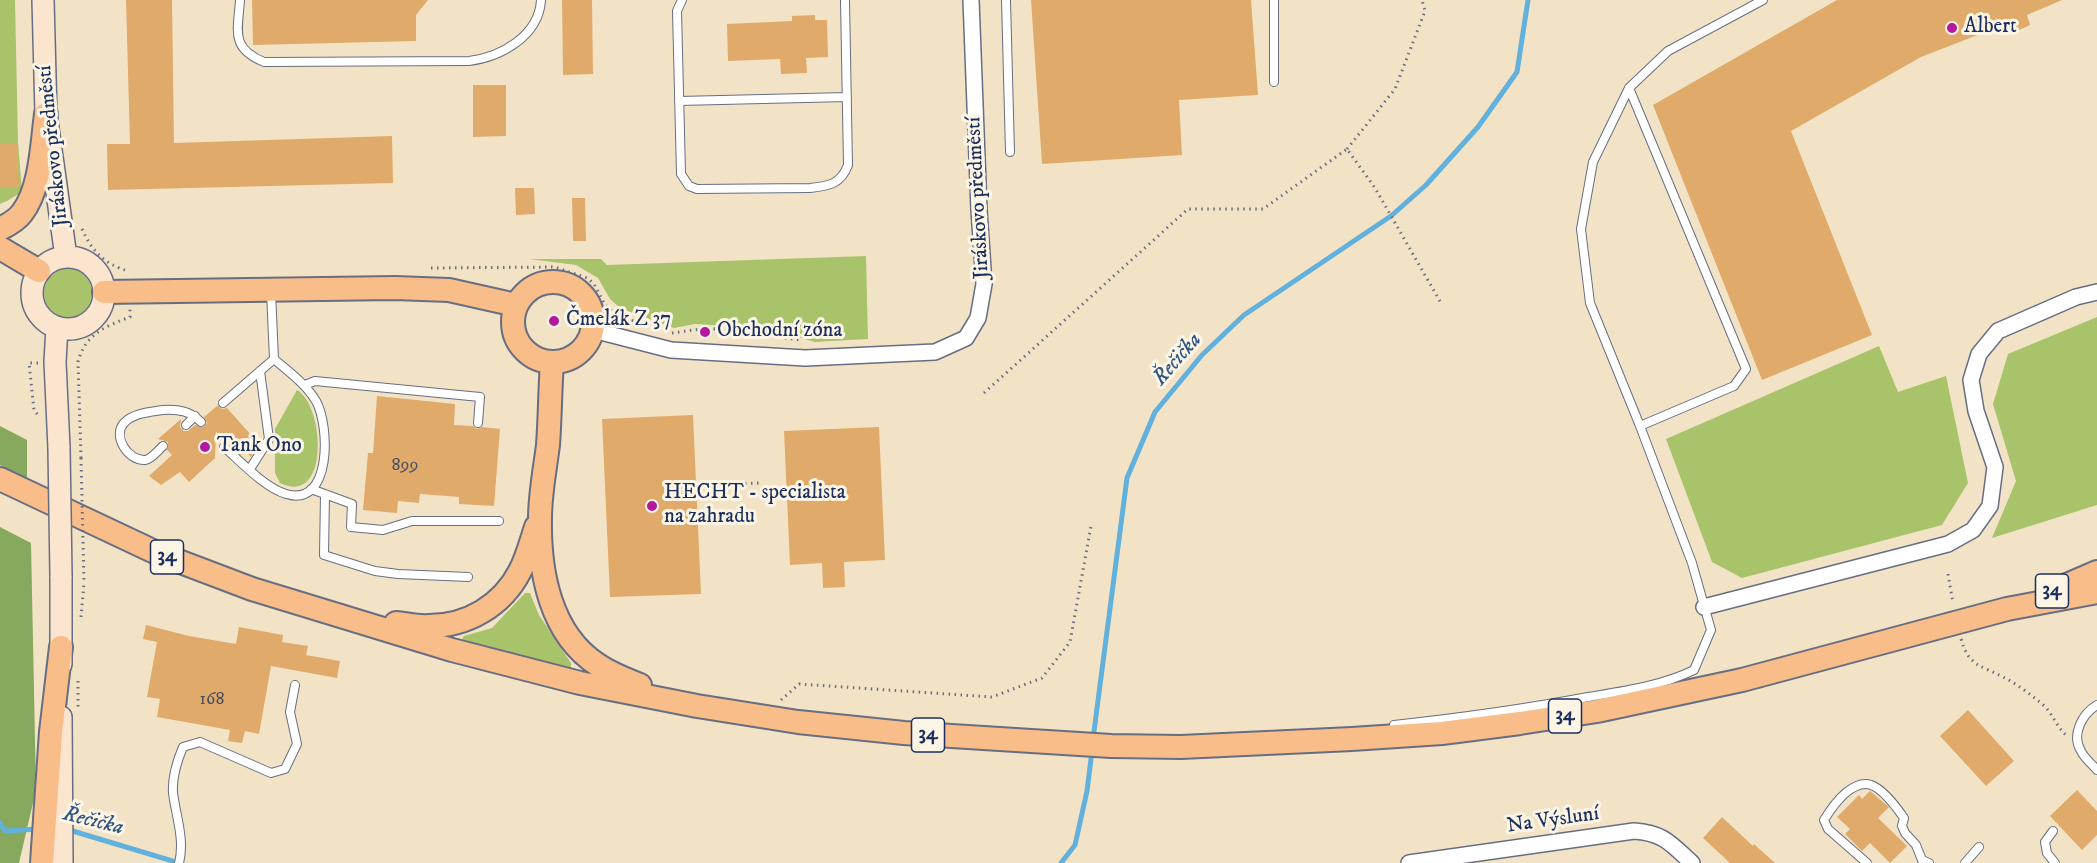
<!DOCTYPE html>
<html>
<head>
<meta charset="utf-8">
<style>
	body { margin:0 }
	canvas { display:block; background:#f3e3c6 }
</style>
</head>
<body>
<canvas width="2097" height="863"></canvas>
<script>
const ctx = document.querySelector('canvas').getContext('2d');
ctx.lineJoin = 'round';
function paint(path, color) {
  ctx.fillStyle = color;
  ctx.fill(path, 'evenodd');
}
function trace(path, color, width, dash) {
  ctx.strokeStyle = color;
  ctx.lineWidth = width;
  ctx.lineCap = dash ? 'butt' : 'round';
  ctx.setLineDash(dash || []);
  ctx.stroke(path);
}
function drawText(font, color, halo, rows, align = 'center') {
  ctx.font = font + ' "IM FELL DW Pica",serif';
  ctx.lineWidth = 6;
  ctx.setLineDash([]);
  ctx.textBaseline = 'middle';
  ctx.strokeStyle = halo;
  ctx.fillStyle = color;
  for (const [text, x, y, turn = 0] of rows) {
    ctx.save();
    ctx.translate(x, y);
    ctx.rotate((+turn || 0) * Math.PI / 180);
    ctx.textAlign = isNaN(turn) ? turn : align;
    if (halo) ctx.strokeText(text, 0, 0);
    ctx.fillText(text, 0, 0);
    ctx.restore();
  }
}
const green = new Path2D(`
	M0,0H15L18,142L22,192L7,201L0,204Z
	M866,256L868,339L815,342L766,328L695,324L674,328L620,308L610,299L598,278L576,265L529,259H601L607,265Z
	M44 293a24 24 0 1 1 48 0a24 24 0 1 1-48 0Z
	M2097,317V505L1992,538L2016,481L1993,404L2008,354Z
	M1879,346L1898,392L1946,376L1968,483L1942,525L1742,578L1712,562L1666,439Z
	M297,390C325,406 330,507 280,483L275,473V429Z
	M525,593H530L539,615L571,663V671L461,641L464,636L492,628Z`);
const forest = new Path2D(`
	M0,426L27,440V480L0,465Z
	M0,527L31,543L36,790L19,863H0Z`);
const stream = new Path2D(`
	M1093,739L1127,478L1155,412L1202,355L1244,315L1391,216L1426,185L1478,127L1517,72L1528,0
	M0,823L5,831L39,829
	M66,829L179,863
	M1061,863L1075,845L1087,791L1092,751`);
const building = new Path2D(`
	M126,0H172L174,143L392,136L393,183L108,190L107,144H130Z
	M252,0H428L416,15V41L253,45Z
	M562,0H592L593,74L563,75Z
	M1031,0H1251L1258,95L1179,100L1182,155L1042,164Z
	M1837,0H2062L2027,15L2030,25L2015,32L2011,22L1921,57L1791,131L1872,335L1762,380L1653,105Z
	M815,15V20H827L828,57L806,58L807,73L781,74L780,59L728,61L727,24L792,21V16Z
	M473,85H506V136L473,137Z
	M17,143L19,188H0V144Z
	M515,188H534L535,214L516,215Z
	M572,198H585L586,241H573Z
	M377,396L455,404L454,425L473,426L477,429L482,427L500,429L494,506L459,504V497L420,494L419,503L398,501L397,513L363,510L368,453H373Z
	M218,405L222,409L227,408L259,444L251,457L245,451L241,455L216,432L215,458L189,482L180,472L161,485L149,476L172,455L167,450L168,442L158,439L181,419L180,427L184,431H188L195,425L203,427L207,423L204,417Z
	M693,415L701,594L610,597L602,419Z
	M879,427L885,560L844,562L845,587L823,588L822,563L790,565L784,431Z
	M146,625L189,636L236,644L239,627L283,635L282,642L308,646L306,655L340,661L337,678L271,666L259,734L245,731L242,743L228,741L230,730L157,717L160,699L147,697L157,642L143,639Z
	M1968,710L2014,761L1986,786L1940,736Z
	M2077,790L2097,811V835L2082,850L2050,816Z
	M1870,791L1889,807L1878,818L1907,846L1890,863L1870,843L1862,851L1845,834L1850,829L1837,817L1859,795L1862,799Z
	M1722,817L1753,846L1754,844L1775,863H1730L1703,838Z`);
const path = new Path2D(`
	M1347,149L1395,89L1425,11L1422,0
	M82,229C92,251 104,264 128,271
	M431,268L555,267L587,278L594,284L605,305L616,314L648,327
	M672,333L708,328L800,340V342
	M38,363H29L34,410L38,415
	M984,393L1188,209H1263L1347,149L1375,188L1441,303
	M81,458L78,362C85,334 106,326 130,317V309
	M721,484L762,483
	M1948,574L1953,603
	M81,617L84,583
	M1961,639C1969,667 1981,665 2003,677C2017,684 2030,694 2042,704C2053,713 2056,727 2067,736
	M78,681V710
	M781,700L799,684L992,697L1042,678L1070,642L1091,526`);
const lane = new Path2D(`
	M240,0C238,31 230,48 264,62L469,61C501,57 539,36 541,0
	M682,0L677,11L681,174L689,186L697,189L810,188C829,186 841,184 848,165L845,0
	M1006,0L1010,152
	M1274,82V0
	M1629,88L1746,369L1734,386L1640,426
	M679,101L847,97
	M305,385L315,381L480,397L478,423
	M223,403L274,359
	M186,425L195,416
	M163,446C158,450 152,459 145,460C128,461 112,436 124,423C133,413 150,412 163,410C179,409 190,411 201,422
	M224,447C240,461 265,488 286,494C332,508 330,426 316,401C306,384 289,372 274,359L271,292
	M250,469L269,439L260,371
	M311,489L352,504L351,527L383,530L412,521H499
	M325,494L324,555L375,571L398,574L468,577
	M2097,705C2082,714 2071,735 2081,751C2084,758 2092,764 2097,770
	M1394,725C1459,718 1524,709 1588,697C1624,691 1661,686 1694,670L1711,630L1692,563L1640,426L1590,303L1581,229L1593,162L1629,88L1668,51L1763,0
	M2053,831L2045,842L2047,853L2055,863
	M179,863C185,840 176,816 173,793C172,778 177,761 183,747L200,742L271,773L285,769L297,744L290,712L295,685
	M1867,863L1828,829L1824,820C1832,807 1848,784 1866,784C1880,784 1897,808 1904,818L1902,826L1905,833L1916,845L1922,860L1929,863
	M1965,863L1979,847`);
const street = new Path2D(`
	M593,330L671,350L805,358L935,352L966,338L978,318L984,284L979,210L971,0
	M1704,607L1948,544L1973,530L1990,506L1995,467L1976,411L1971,380L1979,354L1998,331L2076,297L2097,292
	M1409,863L1634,831C1664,833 1671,844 1692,863`);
const secondary = new Path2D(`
	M43,0L46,114L66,257
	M32 293a36 36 0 1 1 72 0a36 36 0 1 1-72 0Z
	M57,327L55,362L59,448
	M61,664V576
	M61,717L62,863`);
const primary = new Path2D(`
	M0,229C8,225 17,220 22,213C41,189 42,143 46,114
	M0,248L39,271
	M513 322a40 40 0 1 1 80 0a40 40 0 1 1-80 0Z
	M104,292L395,288L449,290L516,305
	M552,362C550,390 550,418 548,445C545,469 540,494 540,518C539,572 550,634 598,665C611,674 625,679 640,685
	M0,479L157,553L252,589L452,650L580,683L697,706L798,722L904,733L1111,746L1181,747L1352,739L1442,733L1520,723L1597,711L1742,680L2007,609L2097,592
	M2053,591L2097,572
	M396,623C407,624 418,627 429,626C467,626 502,606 520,571C527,558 531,542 536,527
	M42,863L51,732L61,647`);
const pathBridge = new Path2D(`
	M81,458L84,583`);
const secondaryBridge = new Path2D(`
	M59,448L61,576`);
const markers = [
	[1952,28,6,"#b5179e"],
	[554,321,6,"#b5179e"],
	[705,332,6,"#b5179e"],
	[205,447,6,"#b5179e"],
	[652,506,6,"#b5179e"]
];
const numberNames = [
	["899",405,466],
	["168",212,700]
];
const shields = [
	[167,557,33],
	[2052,591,33],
	[1565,716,33],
	[928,735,33]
];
const shieldNames = [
	["34",167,557],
	["34",2052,591],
	["34",1565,716],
	["34",928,735]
];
const poiNames = [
	["Albert",1964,28],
	["Čmelák Z 37",566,321],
	["Obchodní zóna",717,332],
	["Tank Ono",217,447],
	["HECHT - specialista",664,494],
	["na zahradu",664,518]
];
const streetNames = [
	["Jiráskovo předměstí",54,146,-96],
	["Jiráskovo předměstí",979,198,-93],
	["Na Výsluní",1553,821,-8]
];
const waterNames = [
	["Řečička",1178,360,-49],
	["Řečička",93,822,14]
];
paint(green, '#a9c36a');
paint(forest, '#86a95e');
trace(stream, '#62b0dc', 5);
paint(building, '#e0ab6a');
trace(lane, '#676e82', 10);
trace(street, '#676e82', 18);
trace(secondary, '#676e82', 24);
trace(primary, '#676e82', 26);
trace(path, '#676e82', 3, [1.5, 4.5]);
trace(lane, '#fff', 8);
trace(street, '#fff', 15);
trace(secondary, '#fce5cf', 21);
trace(primary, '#f8bd88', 22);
trace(secondaryBridge, '#676e82', 24, []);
trace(pathBridge, '#676e82', 3, [1.5, 4.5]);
trace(secondaryBridge, '#fce5cf', 21);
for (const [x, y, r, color] of markers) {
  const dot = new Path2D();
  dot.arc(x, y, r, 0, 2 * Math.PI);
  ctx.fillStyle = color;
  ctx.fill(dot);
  trace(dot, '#fcf5e5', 2);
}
drawText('18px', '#4c4e61', null, numberNames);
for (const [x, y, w] of shields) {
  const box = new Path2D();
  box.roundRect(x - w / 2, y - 17, w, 34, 4.5);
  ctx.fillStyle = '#fcf5e5';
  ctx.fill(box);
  trace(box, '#1b2f5e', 1.5);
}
drawText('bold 20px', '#1b2f5e', null, shieldNames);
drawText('21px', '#1b2f5e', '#fcf5e5', poiNames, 'left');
drawText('21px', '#1b2f5e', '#fcf5e5', streetNames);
drawText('italic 22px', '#305684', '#fcf5e5', waterNames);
</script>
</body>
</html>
